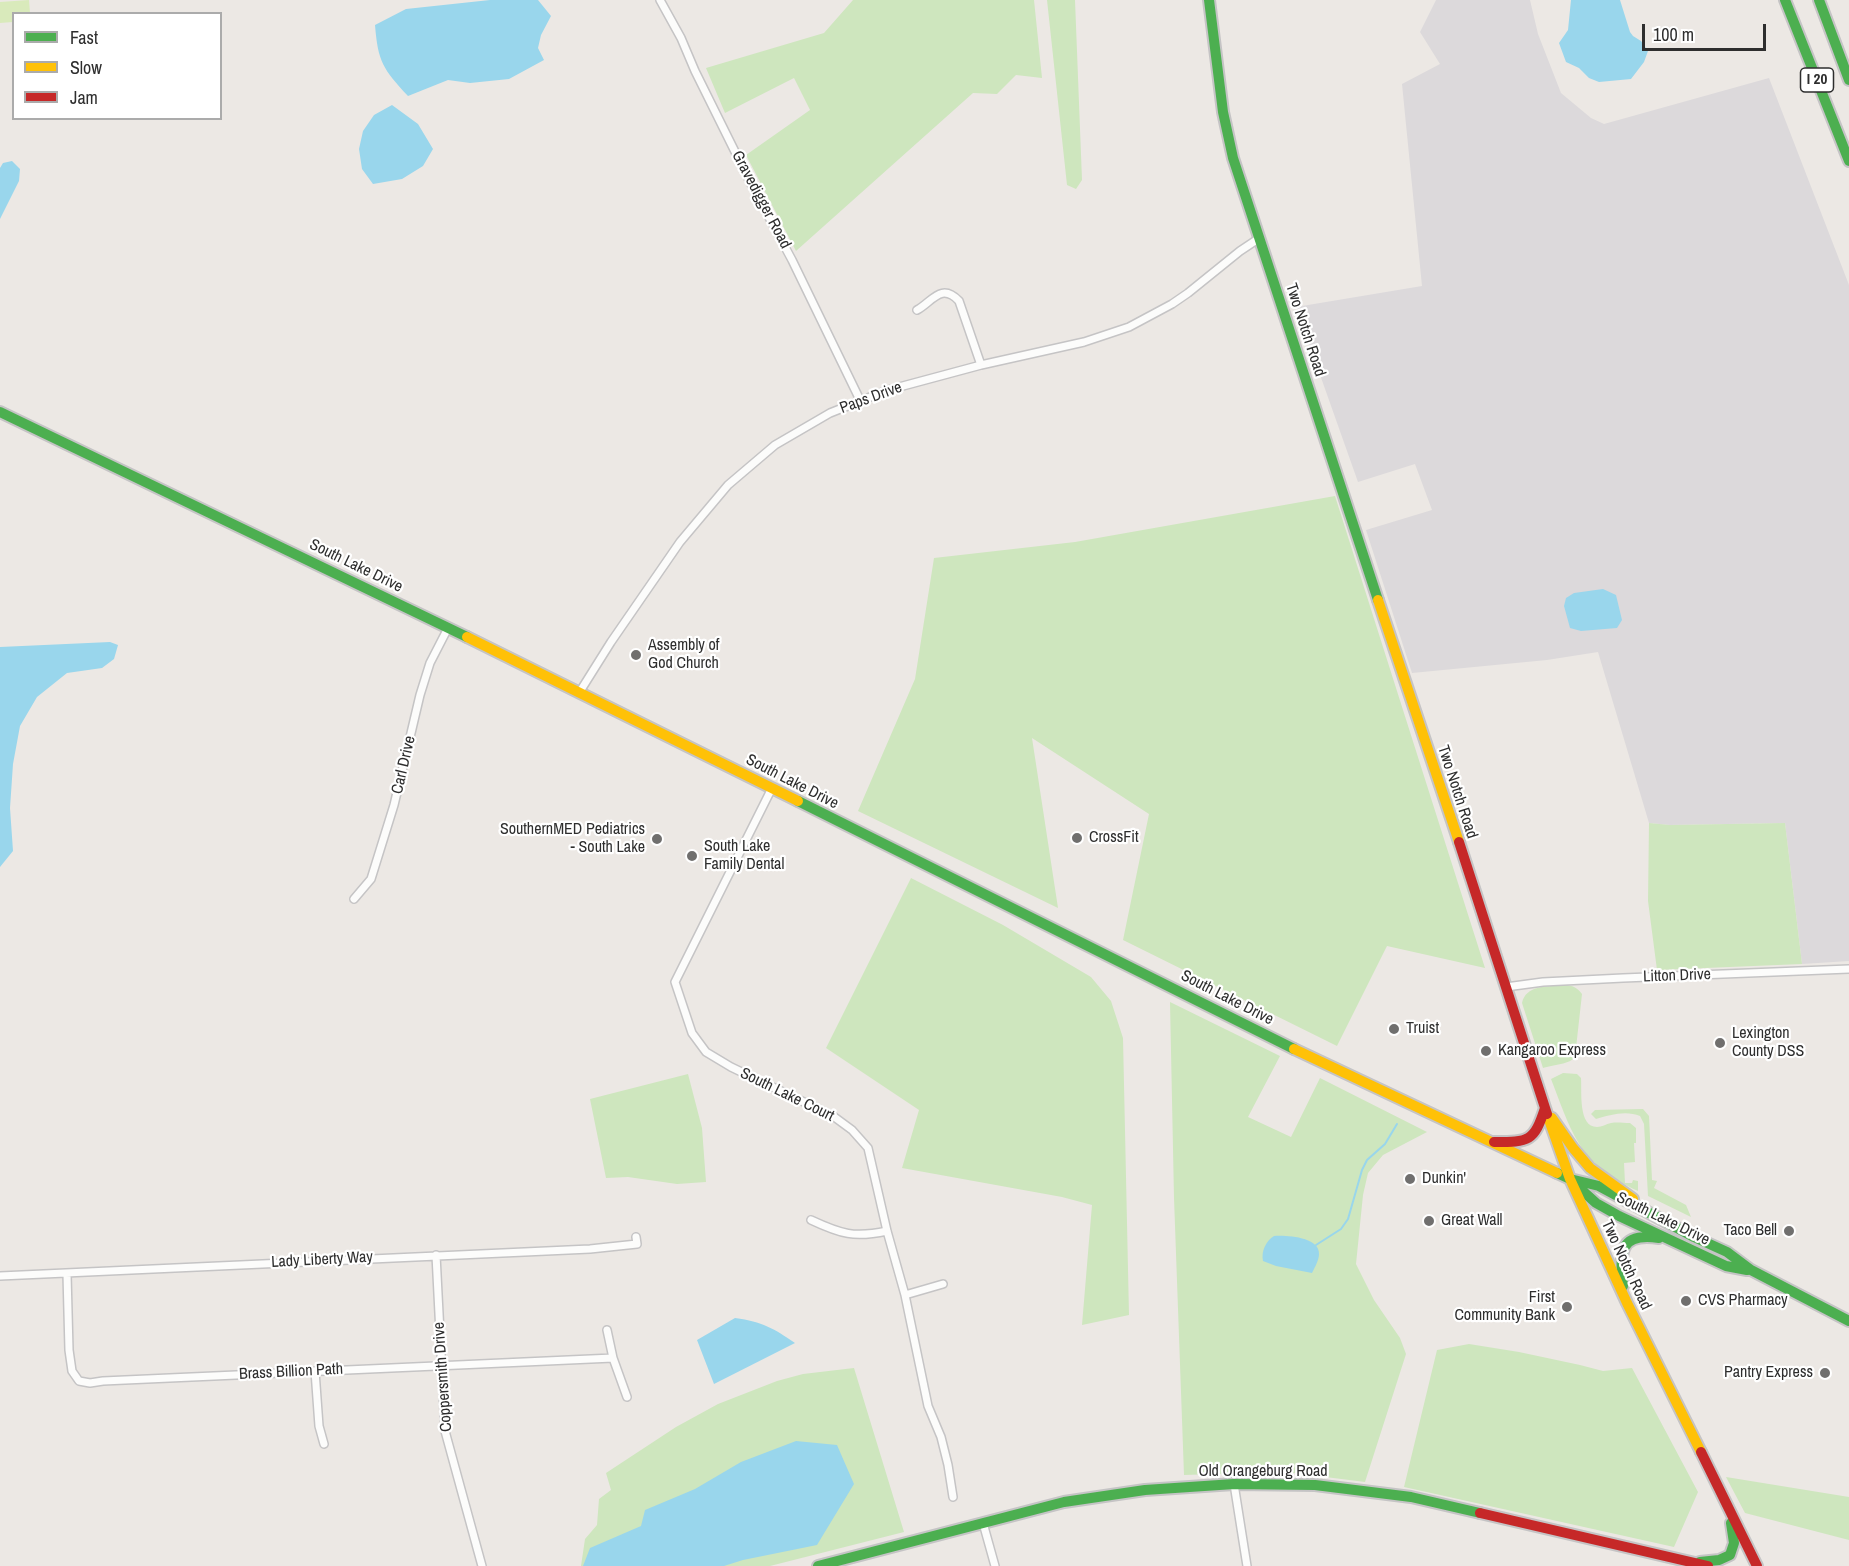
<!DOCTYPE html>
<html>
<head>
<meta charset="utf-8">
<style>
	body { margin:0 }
	#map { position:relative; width:1849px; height:1566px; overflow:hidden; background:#ece8e4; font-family:"Archivo Narrow",sans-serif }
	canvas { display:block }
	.legend { position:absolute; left:12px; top:12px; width:210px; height:108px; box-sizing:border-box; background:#fff; border:2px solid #ababab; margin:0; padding:8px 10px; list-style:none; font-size:18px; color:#2e2e2e }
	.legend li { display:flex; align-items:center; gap:12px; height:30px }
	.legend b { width:30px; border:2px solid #ababab }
	.scale { position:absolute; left:1642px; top:24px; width:124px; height:27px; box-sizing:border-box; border:3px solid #2e2e2e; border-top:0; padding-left:8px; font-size:18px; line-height:21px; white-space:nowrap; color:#2e2e2e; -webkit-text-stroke:4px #fff; paint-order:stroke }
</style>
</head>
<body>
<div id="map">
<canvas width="1849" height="1566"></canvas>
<ul class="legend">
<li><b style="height:8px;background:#4caf50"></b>Fast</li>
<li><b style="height:8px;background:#ffc107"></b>Slow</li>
<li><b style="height:8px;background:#c62828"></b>Jam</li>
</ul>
<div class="scale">100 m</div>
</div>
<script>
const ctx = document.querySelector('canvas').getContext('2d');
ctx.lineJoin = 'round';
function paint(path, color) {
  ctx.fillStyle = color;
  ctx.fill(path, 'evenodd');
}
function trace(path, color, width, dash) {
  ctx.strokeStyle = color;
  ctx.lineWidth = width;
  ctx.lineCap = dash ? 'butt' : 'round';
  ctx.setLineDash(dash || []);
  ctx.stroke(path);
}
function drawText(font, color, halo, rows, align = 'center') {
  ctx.font = font + ' "Archivo Narrow",sans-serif';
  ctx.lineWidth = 4.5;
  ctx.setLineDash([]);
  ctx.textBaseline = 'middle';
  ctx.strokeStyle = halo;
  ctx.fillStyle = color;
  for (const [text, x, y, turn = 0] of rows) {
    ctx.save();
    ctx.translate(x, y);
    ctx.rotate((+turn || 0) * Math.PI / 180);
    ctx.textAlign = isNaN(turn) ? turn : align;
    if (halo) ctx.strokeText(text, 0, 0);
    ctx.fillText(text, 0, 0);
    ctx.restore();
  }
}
const industrial = new Path2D(`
	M1436,0H1530L1538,34L1561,93L1591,118L1604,124L1769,78L1849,285V961L1802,964L1785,823L1670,825L1649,823L1598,652L1547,660L1412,673L1366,530L1432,510L1415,464L1358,482L1296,307L1422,286L1402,84L1440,64L1420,32Z`);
const green = new Path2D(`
	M853,0H1034L1042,78L1016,75L997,94L973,93L796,251L746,155L810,110L794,78L725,113L706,68L824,33Z
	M1047,0H1075L1082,180L1076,189L1067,185Z
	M1335,496L1485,968L1387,946L1337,1046L1123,940L1149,814L1032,738L1058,908L858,811L915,679L934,558L1075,542Z
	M1649,823L1670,825L1785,823L1802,964L1657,970L1648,901Z
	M911,878L1003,925L1091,977L1111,1001L1123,1038L1129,1315L1082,1325L1092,1205L1062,1197L902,1168L919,1110L826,1048Z
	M1561,985C1571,985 1576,986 1582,994L1575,1057C1571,1064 1552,1065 1543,1068L1522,1003C1526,985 1546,987 1561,985Z
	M1170,1002L1280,1056L1248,1117L1291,1137L1320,1078L1427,1132L1383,1155L1368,1173L1363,1195L1356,1264L1374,1300L1400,1338L1406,1354L1365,1482L1286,1472L1184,1475L1174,1198Z
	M1563,1073L1577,1074L1581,1078C1582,1092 1578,1127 1597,1127C1602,1127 1606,1124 1611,1123C1617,1122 1623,1123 1630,1123L1636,1128V1143H1634L1635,1162L1624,1163L1625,1183H1632L1633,1180L1638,1181V1191C1579,1163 1573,1136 1551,1079Z
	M688,1074L702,1128L706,1182L677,1184L628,1177L606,1178L590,1099Z
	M1643,1109L1649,1116L1652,1180L1657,1181L1654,1188L1686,1205L1691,1217L1648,1196L1644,1124L1640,1116C1626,1110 1609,1115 1596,1119L1591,1114L1595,1110Z
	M1469,1344L1519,1352L1580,1365L1603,1371L1632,1368L1698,1492L1674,1547L1404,1487L1437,1350Z
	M854,1368L904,1532L770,1566H581L585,1539L597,1525L599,1499L611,1490L606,1473L676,1427L718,1404L777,1381L803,1374Z
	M1726,1477L1849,1497V1540L1745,1513Z`);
const pitch = new Path2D(`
	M29,0L30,13L14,14L13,22L0,23V2Z`);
const water = new Path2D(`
	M490,0H538L551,16L541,35L538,48L544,60L509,79L470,83L448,80L408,96C383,69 378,62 375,25L406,9Z
	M1571,0H1620L1630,32L1633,36L1641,41L1648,51L1644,62L1631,79L1599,82L1589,78L1579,68L1566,62L1559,43L1568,30Z
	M392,105L418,124L433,149L423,166L402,179L373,184L362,169L359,149L363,131L374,115Z
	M12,161L20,169L19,181L0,219V168L3,163Z
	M1603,589L1616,595L1622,620L1617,628L1581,631L1570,628L1564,606L1566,598L1574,593Z
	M110,642L118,645L114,659L102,668L67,673L37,697L20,726L13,764L10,808L13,851L0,867V647Z
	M1274,1236C1286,1235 1320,1237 1319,1254C1319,1260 1315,1267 1312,1273L1276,1266L1263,1261C1261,1251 1266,1241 1274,1236Z
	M735,1318C763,1322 773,1328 795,1343L714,1384L697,1340Z
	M796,1441L837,1445L854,1484L817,1545L743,1560L724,1566H583L590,1548L641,1526L645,1510L695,1489L741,1462Z`);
const stream = new Path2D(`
	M1316,1245L1341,1229L1348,1219L1362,1170L1367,1160L1385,1144L1397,1124`);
const street = new Path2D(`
	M660,0L681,38L695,71L751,184L792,260L860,400
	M917,310C932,302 941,282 959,301L981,365
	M579,693L611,642L680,542L728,485L775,445L830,413L888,390L981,365L1084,342L1129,327L1172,304L1188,293L1240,251L1258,239
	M772,788L675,982L692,1033L706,1052L731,1067L833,1116L852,1130L868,1148L887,1231L905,1295L928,1406L941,1437L948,1465L953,1497
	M354,899L371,879L394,805L420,695L430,663L448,628
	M1506,987L1543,982L1623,978L1849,969
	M811,1220C841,1234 854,1238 887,1231
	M436,1255L445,1431L482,1566
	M67,1274L69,1350L72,1371L79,1381L90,1383L103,1381L613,1358
	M0,1276L590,1249L637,1244L636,1237
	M905,1295L943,1284
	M607,1330L613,1358L627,1397
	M315,1371L319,1426L324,1444
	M1234,1484L1247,1566
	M983,1523L995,1566`);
const fast = new Path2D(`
	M1209,0L1223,112L1233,158L1378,600
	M1785,0L1849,161
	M1819,0L1849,80
	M0,412L467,637
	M798,801L1294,1049
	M1557,1173L1570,1179L1599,1186L1694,1237L1727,1252L1751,1270L1849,1321
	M1575,1184L1596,1203L1619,1216L1726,1266L1747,1270
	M1623,1286C1620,1253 1618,1232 1659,1238
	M1700,1562L1719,1560L1730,1555L1734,1543L1731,1523
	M818,1566L1064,1502L1145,1490L1234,1484L1315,1485L1411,1497L1480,1513`);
const slow = new Path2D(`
	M1378,600L1459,842
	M467,637L798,801
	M1294,1049L1557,1173
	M1547,1114L1570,1179L1627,1303L1701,1452
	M1552,1118L1573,1148L1590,1168L1633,1199`);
const jam = new Path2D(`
	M1459,842L1547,1114
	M1494,1142C1529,1142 1534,1142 1545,1108
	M1701,1452L1757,1566
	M1480,1513L1708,1566`);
const markers = [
	[636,655,6,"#706f6e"],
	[1077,838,6,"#706f6e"],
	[657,839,6,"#706f6e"],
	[692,856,6,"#706f6e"],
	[1394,1029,6,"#706f6e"],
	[1720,1043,6,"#706f6e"],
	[1486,1051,6,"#706f6e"],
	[1410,1179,6,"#706f6e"],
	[1429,1221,6,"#706f6e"],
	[1789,1231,6,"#706f6e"],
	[1686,1301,6,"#706f6e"],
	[1567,1307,6,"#706f6e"],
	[1825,1373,6,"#706f6e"]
];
const shields = [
	[1817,80,33]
];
const shieldNames = [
	["I 20",1817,80]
];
const streetNames = [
	["Gravedigger Road",761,200,62],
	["Two Notch Road",1305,330,72],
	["Paps Drive",871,398,-20],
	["South Lake Drive",356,566,26],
	["Carl Drive",404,765,-77],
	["South Lake Drive",792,782,27],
	["Two Notch Road",1457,792,72],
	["Litton Drive",1677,976,-2],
	["South Lake Drive",1227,998,27],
	["South Lake Court",787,1095,26],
	["South Lake Drive",1663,1219,26],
	["Lady Liberty Way",322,1260,-3],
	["Two Notch Road",1626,1265,65],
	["Brass Billion Path",291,1372,-3],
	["Coppersmith Drive",443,1377,-94],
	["Old Orangeburg Road",1263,1472]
];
const poiNames = [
	["Assembly of",648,646],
	["God Church",648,664],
	["SouthernMED Pediatrics",645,830,"right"],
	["- South Lake",645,848,"right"],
	["CrossFit",1089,838],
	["South Lake",704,847],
	["Family Dental",704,865],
	["Truist",1406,1029],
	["Lexington",1732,1034],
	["County DSS",1732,1052],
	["Kangaroo Express",1498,1051],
	["Dunkin'",1422,1179],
	["Great Wall",1441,1221],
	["Taco Bell",1777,1231,"right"],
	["First",1555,1298,"right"],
	["Community Bank",1555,1316,"right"],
	["CVS Pharmacy",1698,1301],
	["Pantry Express",1813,1373,"right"]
];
paint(industrial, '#dcd9db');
paint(green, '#cee6be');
paint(pitch, '#d9eabb');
paint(water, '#99d6ec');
trace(stream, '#99d6ec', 2);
trace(street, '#c5c4c5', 10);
trace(fast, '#c5c4c5', 14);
trace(slow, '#c5c4c5', 14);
trace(jam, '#c5c4c5', 14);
trace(street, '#fcfcfb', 7);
trace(fast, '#4caf50', 10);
trace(slow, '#ffc107', 10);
trace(jam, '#c62828', 10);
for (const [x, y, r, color] of markers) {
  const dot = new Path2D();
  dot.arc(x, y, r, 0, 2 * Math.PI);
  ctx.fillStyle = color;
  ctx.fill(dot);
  trace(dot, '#fff', 2);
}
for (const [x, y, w] of shields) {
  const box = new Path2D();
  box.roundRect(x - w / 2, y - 12, w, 24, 4.5);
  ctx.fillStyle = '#fff';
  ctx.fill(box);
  trace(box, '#2e2e2e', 1.5);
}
drawText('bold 15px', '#2e2e2e', null, shieldNames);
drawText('16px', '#2e2e2e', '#fff', streetNames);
drawText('16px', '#2e2e2e', '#fff', poiNames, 'left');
</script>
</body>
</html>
